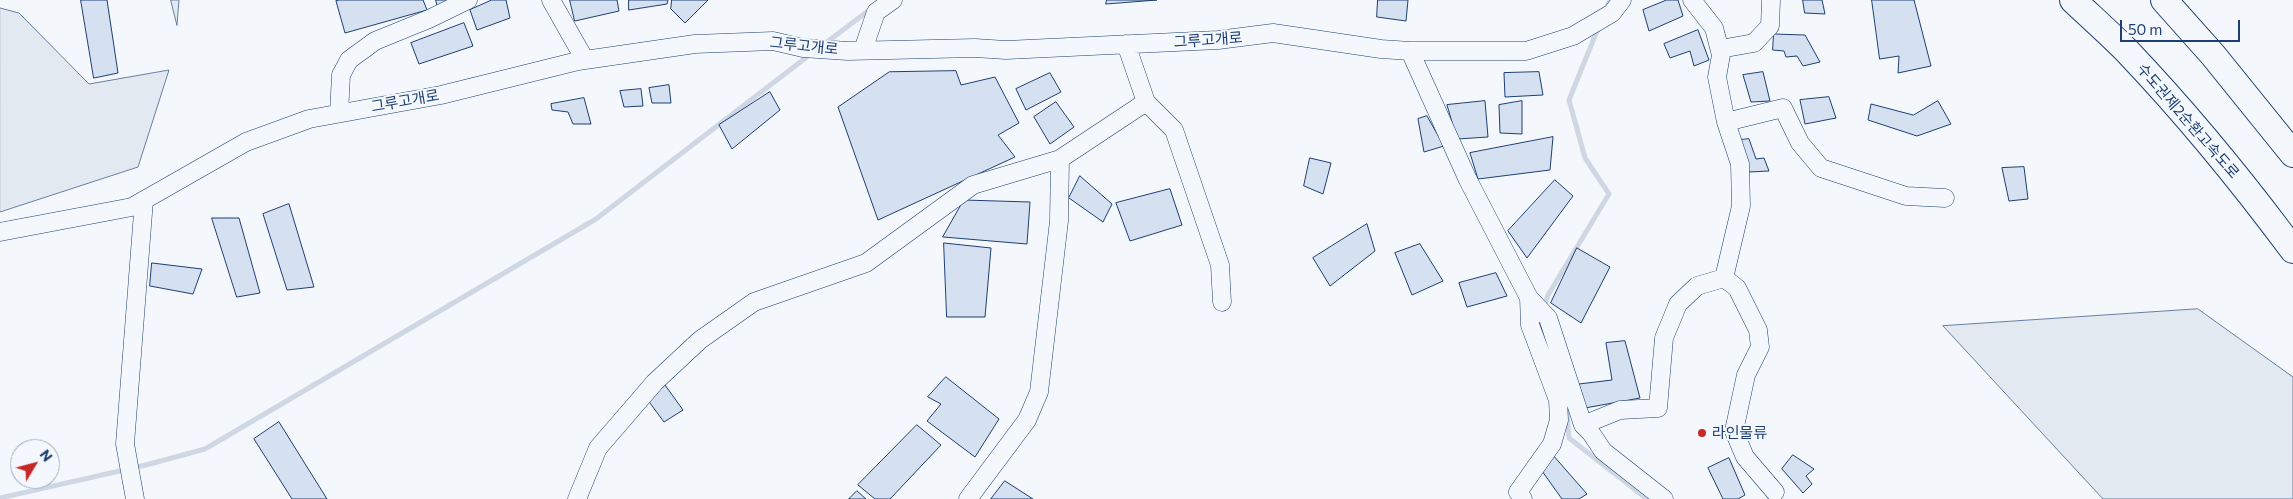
<!DOCTYPE html>
<html>
<head>
<meta charset="utf-8">
<style>
	body { margin:0 }
	#map { position:relative; width:2293px; height:499px; overflow:hidden; background:#f4f7fb; font-family:Commissioner,sans-serif }
	canvas { display:block }
	.north { position:absolute; left:10px; top:439px; width:50px; height:50px; box-sizing:border-box; background:#f4f7fb; border:1px solid #9eadc5; border-radius:50%; rotate:53deg; font-size:14px; font-weight:700; line-height:20px; text-align:center; color:#1d3f73 }
	.north::after { content:''; display:block; margin:auto; width:18px; height:22px; background:#c62828; clip-path:polygon(50% 0,100% 100%,50% 72%,0 100%) }
	.scale { position:absolute; left:2120px; top:20px; width:120px; height:22px; box-sizing:border-box; border:2px solid #1d3f73; border-top:0; padding-left:6px; font-size:15px; line-height:18px; white-space:nowrap; color:#1d3f73; -webkit-text-stroke:4px #f4f7fb; paint-order:stroke }
</style>
</head>
<body>
<div id="map">
<canvas width="2293" height="499"></canvas>
<div class="north">N</div>
<div class="scale">50 m</div>
</div>
<script>
const ctx = document.querySelector('canvas').getContext('2d');
ctx.lineJoin = 'round';
function paint(path, color) {
  ctx.fillStyle = color;
  ctx.fill(path, 'evenodd');
}
function trace(path, color, width, dash) {
  ctx.strokeStyle = color;
  ctx.lineWidth = width;
  ctx.lineCap = dash ? 'butt' : 'round';
  ctx.setLineDash(dash || []);
  ctx.stroke(path);
}
function drawText(font, color, halo, rows, align = 'center') {
  ctx.font = font + ' Commissioner,"Noto Sans KR",sans-serif';
  ctx.lineWidth = 4;
  ctx.setLineDash([]);
  ctx.textBaseline = 'middle';
  ctx.strokeStyle = halo;
  ctx.fillStyle = color;
  for (const [text, x, y, turn = 0] of rows) {
    ctx.save();
    ctx.translate(x, y);
    ctx.rotate((+turn || 0) * Math.PI / 180);
    ctx.textAlign = isNaN(turn) ? turn : align;
    if (halo) ctx.strokeText(text, 0, 0);
    ctx.fillText(text, 0, 0);
    ctx.restore();
  }
}
const green = new Path2D(`
	M171,0H179L177,25Z
	M0,8L19,13L89,84L169,70L138,167L0,212Z
	M2198,309L2293,377V499H2103L1943,326Z`);
const stream = new Path2D(`
	M1606,9L1610,0
	M823,45L872,8
	M1544,307L1548,295L1609,194L1585,158L1569,100L1599,26
	M1566,403L1569,438L1647,499
	M0,498L146,465L205,449L596,219L812,53`);
const building = new Path2D(`
	M81,0H107L118,73L94,78Z
	M340,0H423L427,10L345,33L336,1Z
	M436,0H456L438,8Z
	M492,0H506L510,18L477,30L470,10Z
	M570,0H617L619,11L575,21Z
	M629,0H668L667,4L629,10Z
	M672,0H708L685,23L671,9Z
	M1107,0H1157L1106,4Z
	M1378,0H1408L1406,21L1377,17Z
	M1667,0H1678L1683,16L1649,31L1643,10Z
	M1803,0H1822L1825,14L1805,13Z
	M1872,0H1914L1931,66L1898,73L1899,56L1880,59Z
	M464,23L473,46L419,64L411,43Z
	M1698,30L1709,60L1694,66L1690,51L1670,58L1664,44Z
	M1774,34L1805,35L1820,62L1803,66L1797,56L1786,57L1784,51L1773,50Z
	M956,71L961,85L995,77L1019,123L998,135L1015,157L878,220L838,107L889,72Z
	M1539,72L1543,95L1505,97L1504,73Z
	M1763,72L1770,101L1751,102L1743,75Z
	M1050,73L1061,92L1026,110L1016,89Z
	M669,85L671,103H652L649,88Z
	M641,89L643,106L624,107L620,91Z
	M770,92L780,110L732,149L719,125Z
	M1829,97L1836,118L1805,124L1800,100Z
	M584,98L591,124H573L568,112L552,110L551,104Z
	M1485,101L1488,137L1457,139L1447,105Z
	M1522,101V134L1500,133L1499,105Z
	M1938,101L1951,124L1917,136L1868,120L1871,104L1913,115Z
	M1056,102L1074,127L1050,144L1034,117Z
	M1427,116L1444,146L1424,152L1418,119Z
	M1553,137L1550,170L1478,179L1470,153Z
	M1749,139L1756,159L1764,158L1769,171L1749,172L1740,140Z
	M1310,158L1331,163L1323,194L1304,186Z
	M2024,167L2028,199L2009,201L2002,168Z
	M1080,176L1112,204L1103,222L1069,198Z
	M1555,180L1573,196L1527,258L1508,231Z
	M1170,189L1182,225L1130,241L1116,203Z
	M964,200L1030,202L1027,244L943,237Z
	M289,204L314,287L287,290L263,214Z
	M212,218H239L260,293L237,297Z
	M1367,224L1375,251L1330,286L1313,258Z
	M944,243L991,248L985,317H947Z
	M1420,244L1443,281L1412,295L1395,253Z
	M1577,248L1610,267L1581,323L1551,303Z
	M152,263L202,269L193,294L150,286Z
	M1496,273L1507,296L1467,307L1459,283Z
	M1625,341L1640,398L1585,408L1579,384L1612,380L1606,343Z
	M946,377L999,419L975,457L927,421L941,404L928,397Z
	M665,385L683,410L664,422L647,399Z
	M279,422L327,499H292L254,439Z
	M917,425L941,445L890,499H875L858,485Z
	M1552,454L1587,494L1579,499H1562L1542,471Z
	M1793,455L1814,469L1806,476L1812,484L1803,493L1782,469Z
	M1729,458L1745,495L1738,499H1723L1708,468Z
	M1005,481L1033,499H991Z
	M857,491L866,499H849Z`);
const minor = new Path2D(`
	M551,0L585,60
	M1692,0L1714,28L1721,55L1717,77L1726,122L1740,164L1741,206L1724,278
	M1126,44L1146,102L1174,130L1220,265L1222,302
	M1720,49L1754,43L1770,26L1771,0
	M863,50L876,12L893,0
	M1410,51L1468,180L1529,298L1548,318L1583,425L1591,433L1603,451L1664,499
	M339,113L341,75L349,60L375,41L429,19L468,0
	M1726,122L1783,108L1800,143L1821,168L1906,196L1945,198
	M0,232L132,207L246,142L309,119L441,95L578,61L695,44L773,41L803,48L848,51L975,48L1006,50L1218,40L1273,33L1381,49L1410,51H1526L1573,36L1612,13L1622,0
	M1724,278L1737,288L1758,330L1760,347L1746,375L1734,431L1745,457L1775,492
	M1583,425L1620,410L1658,408L1664,338L1678,304L1697,286L1724,278
	M135,499L125,444L144,200
	M577,499L598,448L655,382L700,340L754,302L866,263L973,185L1060,159L1146,102
	M968,499L1027,420L1039,392L1059,221L1060,159
	M1523,499L1518,492L1552,444L1559,420L1558,400L1530,325L1529,298`);
const highway = new Path2D(`
	M2073,0C2091,17 2109,33 2126,50C2186,113 2241,180 2293,250
	M2164,0L2213,55L2293,154`);
const markers = [
	[1702,433,5,"#c62828"]
];
const streetNames = [
	["그루고개로",1208,40,-4],
	["그루고개로",804,46,6],
	["그루고개로",405,101,-10],
	["수도권제2순환고속도로",2188,121,49]
];
const poiNames = [
	["라인물류",1712,433]
];
paint(green, '#e3e9f0');
trace(green, '#687fa3', 1);
trace(stream, '#cfd7e4', 5);
paint(building, '#d5e0f0');
trace(building, '#1d3f73', 1);
trace(minor, '#1d3f73', 19);
trace(highway, '#1d3f73', 28);
trace(minor, '#f4f7fb', 18);
trace(highway, '#f4f7fb', 26);
for (const [x, y, r, color] of markers) {
  const dot = new Path2D();
  dot.arc(x, y, r, 0, 2 * Math.PI);
  ctx.fillStyle = color;
  ctx.fill(dot);
  trace(dot, '#f4f7fb', 2);
}
drawText('15px', '#1d3f73', '#f4f7fb', streetNames);
drawText('15px', '#1d3f73', '#f4f7fb', poiNames, 'left');
</script>
</body>
</html>
